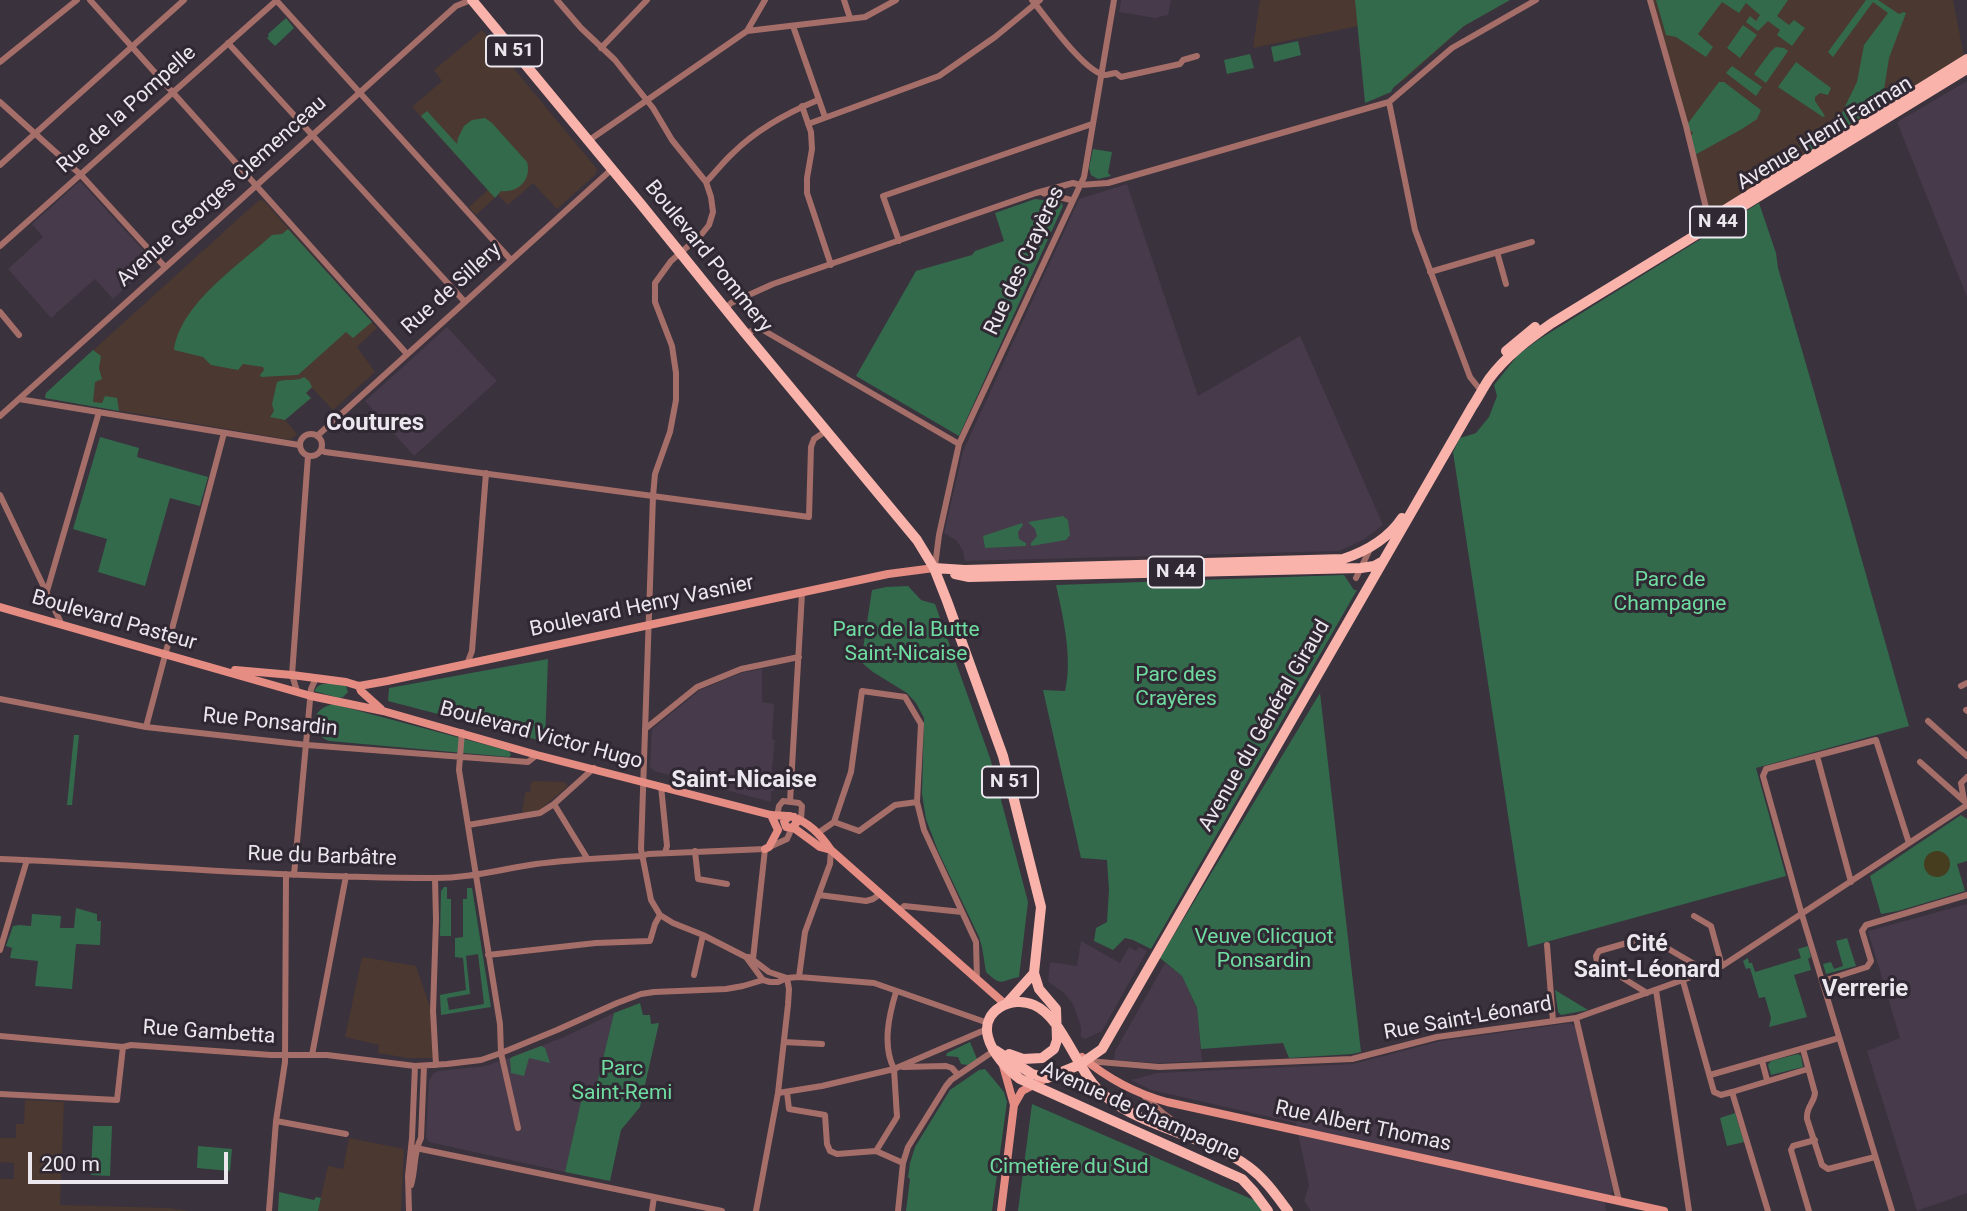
<!DOCTYPE html>
<html>
<head>
<meta charset="utf-8">
<style>
	body { margin:0 }
	#map { position:relative; width:1967px; height:1211px; overflow:hidden; background:#3a323d; font-family:Roboto,sans-serif }
	canvas { display:block }
	.scale { position:absolute; left:28px; top:1152px; width:200px; height:32px; box-sizing:border-box; border:4px solid #ece7ee; border-top:0; padding-left:9px; font-size:21px; line-height:24px; white-space:nowrap; color:#ece7ee; -webkit-text-stroke:5px #302832; paint-order:stroke }
</style>
</head>
<body>
<div id="map">
<canvas width="1967" height="1211"></canvas>
<div class="scale">200 m</div>
</div>
<script>
const ctx = document.querySelector('canvas').getContext('2d');
ctx.lineJoin = 'round';
function paint(path, color) {
  ctx.fillStyle = color;
  ctx.fill(path, 'evenodd');
}
function trace(path, color, width, dash) {
  ctx.strokeStyle = color;
  ctx.lineWidth = width;
  ctx.lineCap = dash ? 'butt' : 'round';
  ctx.setLineDash(dash || []);
  ctx.stroke(path);
}
function drawText(font, color, halo, rows, align = 'center') {
  ctx.font = font + ' Roboto,sans-serif';
  ctx.lineWidth = 6;
  ctx.setLineDash([]);
  ctx.textBaseline = 'middle';
  ctx.strokeStyle = halo;
  ctx.fillStyle = color;
  for (const [text, x, y, turn = 0] of rows) {
    ctx.save();
    ctx.translate(x, y);
    ctx.rotate((+turn || 0) * Math.PI / 180);
    ctx.textAlign = isNaN(turn) ? turn : align;
    if (halo) ctx.strokeText(text, 0, 0);
    ctx.fillText(text, 0, 0);
    ctx.restore();
  }
}
const built = new Path2D(`
	M1121,0H1171L1168,15L1155,18L1119,12Z
	M1967,81V297L1897,122Z
	M80,181L154,262L113,299L95,279L51,318L8,269L43,237L32,224Z
	M1127,184L1198,396L1300,336L1383,525L1363,540L1339,551L965,561L963,551L960,546L956,540L944,533L963,451L1079,199Z
	M447,327L497,381L414,456L365,401Z
	M762,669V702L774,704L772,739L775,740L771,779L774,791H771V802L654,771L650,767L652,729L700,690L741,673Z
	M1967,904V1193L1917,1211L1867,1051L1900,1038L1868,931Z
	M1081,941L1120,963L1129,947L1136,951L1139,947L1147,951L1102,1031L1085,1039L1081,1037V1027L1073,1004L1063,992L1048,982L1050,962L1077,966Z
	M1165,963L1182,976L1197,1009L1202,1061L1157,1063L1114,1060L1115,1051Z
	M614,1013L593,1100L582,1098L565,1172L429,1142L426,1137L429,1080L433,1074L438,1071L485,1066L512,1057L564,1037Z
	M1570,1023L1575,1026L1613,1191L1605,1203L1606,1211H1311L1304,1201L1309,1185L1296,1123L1151,1090L1131,1080L1157,1073L1353,1064L1441,1041Z`);
const education = new Path2D(`
	M1260,0H1510L1464,26L1404,80L1367,100L1358,26L1253,48Z
	M1650,0H1953L1964,56L1709,220Z
	M482,30L597,169L596,174L557,209L533,183L508,205L498,195L476,215L469,207L488,190L412,107L442,81L434,70Z
	M259,200L264,201L377,328L357,347L375,372L333,410L312,388L306,393L311,398L285,420L297,434L291,440L45,398L46,393Z
	M536,781L564,782L568,786L540,810L522,813L525,794L526,792H530L531,782Z
	M362,957L416,966L430,1007L433,1058H408L378,1053L379,1045L345,1037Z
	M25,1100L64,1102L60,1205L168,1208L190,1211H0V1179H14V1163L0,1162V1138H16V1124H24Z
	M349,1138L404,1149L401,1211H318L328,1166L343,1169Z`);
const green = new Path2D(`
	M1355,0H1510L1464,26L1393,88L1391,92L1365,103Z
	M1656,0H1788L1777,16L1789,25L1794,20L1805,28L1792,46L1777,35L1780,30L1768,21L1758,31L1746,22L1750,16L1756,21L1760,15L1746,3L1739,13L1722,2L1698,34L1713,47L1706,57L1676,37L1666,35Z
	M1866,0H1878L1899,14L1904,12L1906,13L1889,58L1883,96L1873,109L1811,150H1805L1799,146L1802,141L1815,132L1828,127L1839,119L1857,82L1864,45L1888,13L1873,2L1833,57L1828,52Z
	M286,18L294,28L275,46L267,38L269,36L268,34Z
	M1743,25L1757,35L1740,58L1727,48Z
	M1298,41L1301,55L1274,62L1271,47Z
	M1776,47L1784,48L1788,51L1766,83L1754,74L1771,51Z
	M1250,54L1254,68L1227,74L1224,60Z
	M1796,62L1831,88L1828,95L1820,93L1815,97V101L1825,116L1823,117L1778,87Z
	M1732,66L1762,87L1756,96L1726,73Z
	M1719,82H1724L1761,110L1757,119L1742,129L1693,156L1689,139L1693,133L1686,126Z
	M427,111L457,144L458,138L464,126L472,120L485,118L492,123L527,162C532,180 518,193 501,191L495,198L421,116Z
	M1093,149L1112,152L1108,173L1111,176L1098,179L1091,175L1089,168Z
	M1035,199L1061,202L1063,206L959,436L856,376L916,271L972,255L975,251L1004,241L995,213Z
	M1759,203L1776,253L1778,268L1815,395L1909,726L1756,768L1786,876L1528,947L1453,452L1460,438L1476,433L1489,417L1497,396L1494,385L1518,355L1538,340Z
	M288,229L372,322L353,338L346,332L298,375L261,377L260,375L264,370L263,367L243,364L238,370L211,365L203,357L174,350C180,304 239,265 272,235L282,234Z
	M93,350L101,356L99,368L102,379L95,382L93,402L102,403L105,396L117,398L119,411L45,398L46,393Z
	M304,377L309,381L312,387L306,393L311,398L285,420L270,417L274,411L272,404L277,382C285,378 298,382 304,377Z
	M100,437L139,448L137,457L208,477L200,506L170,498L145,586L98,572L107,539L73,529Z
	M1063,516L1068,520L1070,535L1066,540L1031,546V543L1037,536L1035,529L1028,522Z
	M1022,523L1023,525L1018,532L1019,539L1026,543V546L985,548L983,536Z
	M1344,575L1354,590H1357L1151,949L1133,940L1125,938L1113,950L1094,941L1096,928L1107,922L1109,890L1107,860L1081,858L1043,690L1065,691C1073,660 1063,616 1056,585Z
	M908,586L921,600L935,604L990,758L1028,902L1019,977C1000,981 1002,987 986,972L982,947L979,937L938,851L926,819L922,794L924,718L916,703L907,693L873,672L861,662L872,590L886,587Z
	M548,659L545,742L543,741L545,737L540,735L538,740L388,701L389,688Z
	M322,684H343L346,686L348,692L343,697L339,698L314,691L318,686Z
	M1320,693L1361,1052L1352,1054L1289,1058L1283,1043L1201,1049L1197,1008L1182,976L1160,958Z
	M333,704L509,751L511,755L509,757L329,741C307,732 310,709 333,704Z
	M74,735H79L72,805H67Z
	M1961,815L1967,819V861L1957,864L1965,891L1898,911L1881,914L1870,876Z
	M444,887H447V899H451V936H440L441,891Z
	M467,888H472L491,1007L441,1015L440,995L466,990L463,958L455,957V938L463,937V899H467ZM478,954L484,1004L449,1010L447,998L470,994L466,956Z
	M76,908L97,914V921H101L100,945L76,944L72,989L35,986L38,961L10,958L12,948L6,946L13,926L19,925L31,926L32,914L61,916L60,928H74Z
	M1847,938L1856,966L1826,974L1823,964L1831,962L1834,969L1843,966L1836,941Z
	M1808,946L1811,957L1808,959L1811,970L1794,975L1807,1017L1769,1027L1771,1018L1765,997L1759,998L1750,968L1746,969L1743,961L1748,958L1749,963H1752L1755,972L1801,958L1798,949Z
	M1555,990L1588,1010L1561,1015L1558,1012Z
	M640,1003L643,1015H650L651,1024L659,1023L640,1107L621,1130L610,1181L565,1172L582,1097L593,1100L614,1013Z
	M970,1042L977,1059L968,1065L961,1064L958,1057L946,1056L947,1053Z
	M541,1046L545,1048L550,1063L529,1058L524,1076L511,1073L510,1059L512,1057Z
	M1798,1054L1801,1056L1803,1067L1771,1075L1768,1065L1771,1061Z
	M985,1069L1004,1092L1007,1102L992,1211H906L910,1179L908,1177L910,1163L915,1147L950,1090L979,1070Z
	M1032,1104L1256,1201L1263,1211H1018Z
	M1735,1113L1744,1142L1727,1146L1720,1118Z
	M93,1126H112L110,1176L91,1175Z
	M198,1146L232,1149L230,1171L197,1168Z
	M279,1192L314,1200L316,1197L321,1198L318,1211H278Z`);
const sand = new Path2D(`
	M1924 864a13 13 0 1 1 26 0a13 13 0 1 1-26 0Z`);
const street = new Path2D(`
	M90,0L407,354
	M276,0L511,260
	M557,0L581,28L615,60L641,93L653,108L672,140L706,182L711,197L713,212L709,225L701,235L671,261L655,283V302L672,346L676,373V400L670,432L655,474L653,496L641,849L651,900L660,915L673,923L703,935L746,957H749L769,972L787,978
	M844,0L850,18
	M1032,0C1046,17 1085,73 1105,75C1107,75 1114,73 1116,73L1121,77L1180,64L1183,60L1197,56
	M1650,0L1686,126L1709,220
	M793,26L825,117
	M747,31L865,17L896,0
	M228,43L465,302
	M601,48L647,0
	M0,62L77,0
	M0,102L81,175L165,267
	M1389,102L1415,230L1470,377L1478,387
	M802,106L811,132L812,149L807,178V193L831,265
	M808,124L939,76L995,37L1040,0
	M588,141L747,31L765,0
	M0,165L184,0
	M706,182C715,173 723,162 733,153C757,129 787,113 818,100
	M1043,193L1071,200
	M899,241L883,196L1092,124
	M0,246L277,0
	M1497,252L1506,284
	M1430,272L1532,242
	M725,309L731,303L773,284L1036,193L1073,183L1080,185L1108,183L1382,104L1389,102L1452,48L1536,0
	M0,312L19,335
	M745,333L759,329L763,330L959,444
	M19,399L299,445
	M0,416L456,6L471,0
	M300 445a11 11 0 1 1 22 0a11 11 0 1 1-22 0Z
	M317,436L612,169
	M321,450L325,452L809,517L811,447L814,439L826,431
	M0,495L62,625
	M935,566L939,535L959,444L1084,177L1114,0
	M1356,578L1371,547
	M47,591L99,412
	M467,664L472,651L486,473
	M1961,686L1967,683
	M297,691L292,675L308,456
	M0,699L146,727L307,745L528,762L537,755
	M1966,710L1967,711
	M1928,721L1967,756
	M146,727L224,433
	M645,729L697,687L741,669L799,657
	M462,732L459,770L500,1024L501,1053L518,1128
	M1817,756L1851,882
	M1920,762L1964,801
	M661,786L667,846L665,853
	M1964,800L1961,783L1967,777
	M790,802L802,593
	M554,804L587,858
	M777,816L779,806L783,801L799,803L802,806L801,819
	M834,822L851,772L862,691L905,697L921,724L917,802L924,830L976,942L977,979
	M834,822L859,831L895,805L917,802
	M468,825L540,813L554,804L594,768
	M818,833L834,822
	M695,851L698,879L727,884
	M0,859C144,865 287,878 431,878C467,879 501,869 536,864C571,859 607,858 642,856L648,854L765,849L787,839L792,828
	M294,875L311,689L316,678
	M435,878L436,920L433,1011L436,1065
	M819,895L866,901L873,899L880,894
	M900,910L904,906L962,912
	M1694,916L1711,926L1722,966
	M1547,945L1553,1021
	M0,950L27,860
	M488,955L596,943L650,941L655,924L660,915
	M746,957L763,980
	M753,959L765,849
	M694,975L703,935
	M799,977L805,932L830,864L831,850
	M1683,981L1714,1092L1721,1095L1732,1092L1768,1211
	M1823,981L1867,967L1871,961L1862,931L1866,925L1967,895
	M1656,990L1689,1211
	M1647,993L1597,962L1596,956L1599,951L1648,937L1708,972
	M1576,1018L1619,1201
	M0,1036L123,1047L131,1045L271,1055H327L415,1066L447,1064L481,1060L501,1053L557,1030L617,1003L641,994L654,992L726,989L743,986L763,980L770,982H778L787,978L799,977L874,983L988,1023
	M784,1042L822,1044
	M1803,1049L1815,1093C1814,1104 1806,1106 1807,1119L1822,1165L1828,1169L1875,1157
	M312,1055L346,876
	M1088,1061L1159,1067L1352,1059L1437,1037L1576,1018L1722,966L1967,805
	M1762,1061L1767,1080
	M903,1067L946,1066L952,1068L958,1075
	M1710,1075L1839,1038
	M787,1092L789,1109L825,1115L827,1144L830,1151L837,1154L876,1151L903,1163
	M1732,1092L1808,1069
	M778,1093L822,1086L894,1069L987,1029
	M0,1094L117,1100L123,1047
	M1144,1096L1164,1114L1193,1135
	M276,1121L346,1134
	M411,1147L722,1211
	M876,1151L897,1117L894,1069C882,1045 889,1015 896,992
	M411,1185C416,1169 413,1153 421,1138L424,1066
	M269,1211L276,1121L285,1062L286,874
	M409,1211L408,1176L412,1138L415,1066
	M652,1211L654,1197
	M756,1211L778,1093L788,1005L789,989L787,978
	M898,1211L903,1163L908,1147L946,1086L951,1080L995,1050
	M1809,1211L1791,1150L1793,1146L1815,1140
	M1892,1211L1802,915L1763,776L1766,769L1876,740L1909,843`);
const secondary = new Path2D(`
	M0,607L311,696L383,711L537,755L771,815L788,816
	M235,670L292,675L346,682L359,686L387,681L888,574L934,568
	M359,686L361,691L381,709
	M794,817L797,822L792,828L786,827L784,821L790,816C809,822 820,834 831,850L1005,1004
	M794,828L820,847L831,850
	M765,849L769,847L778,830L771,815
	M1082,1057C1108,1079 1134,1093 1167,1102L1664,1211
	M1014,1105L1022,1091L1047,1078
	M1001,1211L1014,1105L1002,1062`);
const primary = new Path2D(`
	M472,0L640,203L745,333L917,540L934,568L947,601L1003,756L1041,907L1034,973L1039,989L1056,1009L1057,1040L1054,1049L1042,1058L1023,1059L1009,1054
	M1715,216L1967,59
	M1506,351L1535,327
	M934,568L965,570L1343,559C1367,551 1388,539 1402,518
	M955,574L969,577L1361,568L1374,566L1383,561
	M1008,1002L1034,973
	M995,1050L1032,1074L1047,1078L1079,1065L1102,1049L1472,407C1478,398 1483,388 1489,379C1506,356 1529,339 1552,323L1967,69
	M1268,1211L1254,1192L1242,1179L1020,1079C1007,1069 992,1053 988,1037C981,1010 1012,995 1034,1005C1064,1018 1077,1074 1105,1096C1147,1130 1206,1135 1249,1167C1265,1179 1276,1195 1288,1211`);
const shields = [
	[514,51,56],
	[1718,222,56],
	[1176,572,56],
	[1010,782,56]
];
const shieldNames = [
	["N 51",514,51],
	["N 44",1718,222],
	["N 44",1176,572],
	["N 51",1010,782]
];
const streetNames = [
	["Rue de la Pompelle",127,110,-42],
	["Avenue Henri Farman",1825,134,-31],
	["Avenue Georges Clemenceau",222,192,-42],
	["Boulevard Pommery",708,257,51],
	["Rue des Crayères",1025,261,-65],
	["Rue de Sillery",452,289,-42],
	["Boulevard Henry Vasnier",642,607,-12],
	["Boulevard Pasteur",114,621,16],
	["Rue Ponsardin",270,723,6],
	["Avenue du Général Giraud",1265,726,-60],
	["Boulevard Victor Hugo",541,736,15],
	["Rue du Barbâtre",322,857,2],
	["Rue Saint-Léonard",1468,1019,-10],
	["Rue Gambetta",209,1033,4],
	["Avenue de Champagne",1140,1112,24],
	["Rue Albert Thomas",1363,1127,12]
];
const parkNames = [
	["Parc de",1670,581],
	["Champagne",1670,605],
	["Parc de la Butte",906,631],
	["Saint-Nicaise",906,655],
	["Parc des",1176,676],
	["Crayères",1176,700],
	["Veuve Clicquot",1264,938],
	["Ponsardin",1264,962],
	["Parc",622,1070],
	["Saint-Remi",622,1094],
	["Cimetière du Sud",1069,1168]
];
const neighbourhoodNames = [
	["Cité",1647,945],
	["Saint-Léonard",1647,971]
];
const quarterNames = [
	["Coutures",375,424],
	["Saint-Nicaise",744,781],
	["Verrerie",1865,990]
];
paint(built, '#473a4a');
paint(education, '#4b3830');
paint(green, '#336a4c');
paint(sand, '#453d1d');
trace(street, '#a66e68', 6);
trace(secondary, '#e58c83', 8);
trace(primary, '#f9b3ab', 10);
for (const [x, y, w] of shields) {
  const box = new Path2D();
  box.roundRect(x - w / 2, y - 15.5, w, 31, 5);
  ctx.fillStyle = '#302832';
  ctx.fill(box);
  trace(box, '#ece7ee', 2);
}
drawText('bold 19px', '#ece7ee', null, shieldNames);
drawText('21px', '#ece7ee', '#302832', streetNames);
drawText('21px', '#6fdda1', '#302832', parkNames);
drawText('bold 23px', '#ece7ee', '#302832', neighbourhoodNames);
drawText('bold 24px', '#ece7ee', '#302832', quarterNames);
</script>
</body>
</html>
